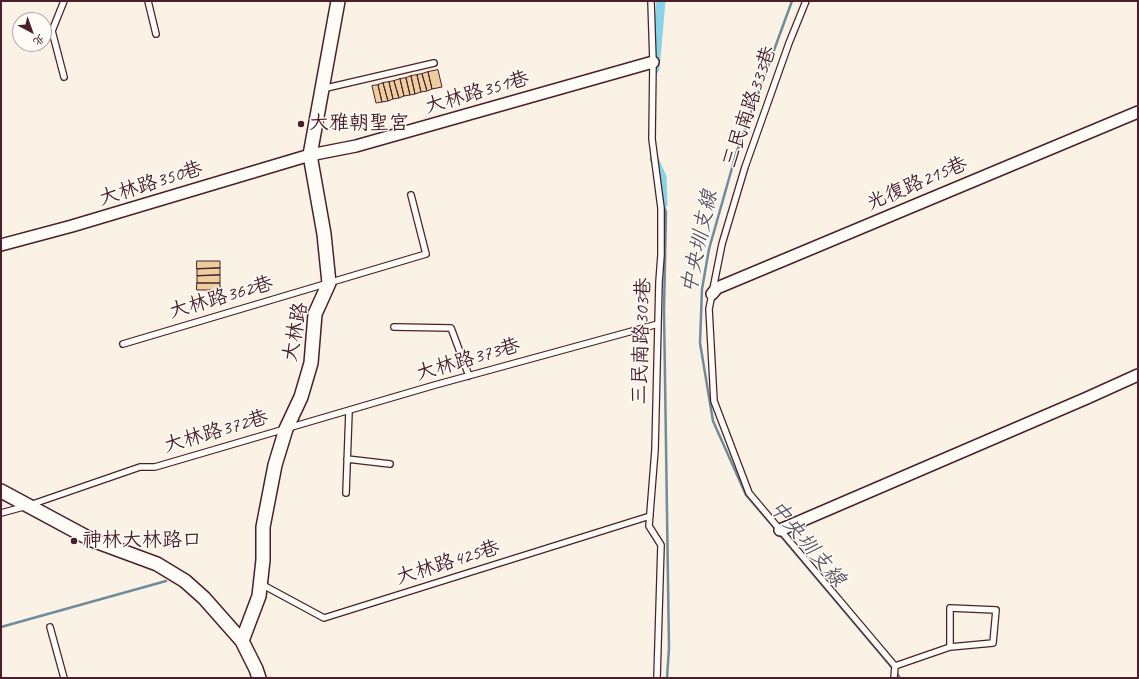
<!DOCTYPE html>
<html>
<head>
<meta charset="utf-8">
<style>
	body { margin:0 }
	#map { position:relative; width:1139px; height:679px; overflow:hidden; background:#faf3e5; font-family:Caveat,"LXGW WenKai TC",sans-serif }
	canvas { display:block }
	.frame { position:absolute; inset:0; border:2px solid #4a1f2b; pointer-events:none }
	.north { position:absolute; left:12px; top:12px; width:40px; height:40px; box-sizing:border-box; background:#fdfcf7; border:1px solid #b5a4a5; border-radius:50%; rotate:139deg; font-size:11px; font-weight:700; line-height:16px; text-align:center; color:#4a1f2b }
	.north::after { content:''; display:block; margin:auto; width:14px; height:18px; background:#4a1f2b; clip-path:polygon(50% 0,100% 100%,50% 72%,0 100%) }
</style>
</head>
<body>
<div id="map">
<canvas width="1139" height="679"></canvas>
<div class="frame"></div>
<div class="north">北</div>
</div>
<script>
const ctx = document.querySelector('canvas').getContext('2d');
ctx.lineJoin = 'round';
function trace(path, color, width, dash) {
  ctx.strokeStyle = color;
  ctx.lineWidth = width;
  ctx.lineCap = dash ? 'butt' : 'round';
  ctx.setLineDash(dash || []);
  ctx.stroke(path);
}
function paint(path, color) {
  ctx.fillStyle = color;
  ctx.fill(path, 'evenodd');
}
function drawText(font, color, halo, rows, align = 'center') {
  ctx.font = font + ' Caveat,"LXGW WenKai TC",sans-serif';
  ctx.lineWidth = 3;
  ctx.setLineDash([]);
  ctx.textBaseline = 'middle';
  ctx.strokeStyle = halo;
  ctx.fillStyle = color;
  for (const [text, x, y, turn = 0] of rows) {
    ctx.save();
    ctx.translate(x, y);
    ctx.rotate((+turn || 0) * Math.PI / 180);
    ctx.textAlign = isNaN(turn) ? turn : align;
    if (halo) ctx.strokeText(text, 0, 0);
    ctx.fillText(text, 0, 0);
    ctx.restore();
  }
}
const stream = new Path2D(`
	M663,204L666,212L664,310L669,648L667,678
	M776,530L746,495L713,421L700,343L702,289L709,249L736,154L792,1
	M779,534L899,676V678
	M1,627L166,581`);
const canal = new Path2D(`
	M655,69L661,1
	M654,159L662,177L663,204`);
const building = new Path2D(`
	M438,70L442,87L432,89L428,72Z
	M428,72L432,89L427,91L422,74Z
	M422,74L427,91L421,92L417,75Z
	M417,75L421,92L415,94L411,76Z
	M411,76L415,94L410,95L406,78Z
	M406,78L410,95L404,96L400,79Z
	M400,79L404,96L399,98L394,81Z
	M394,81L399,98L393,99L389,82Z
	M389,82L393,99L388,101L383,83Z
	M383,83L388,101L382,102L378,85Z
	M378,85L382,102L376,103L372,86Z
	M197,261H220V268L197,269Z
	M220,268V275L197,276V269Z
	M220,275V283H197V276Z
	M197,283H220V290H197Z`);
const service = new Path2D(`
	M148,1L156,34
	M651,1L653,62L652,139L661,208V255L659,282L655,450L649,526L661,545L657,678
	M806,1L789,43L745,167L722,244L709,309L714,401L749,493L895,666
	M64,77L52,31L64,1
	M322,89L434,63
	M394,327L451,328L469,376
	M123,344L426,254L411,195
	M347,459L390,464
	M346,493L349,411
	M1,513L27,506L140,467H155L435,385L658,324
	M261,584L324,618L650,516
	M50,627L64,678
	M895,666L950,647L993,643L996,610L950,608V647
	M894,678L895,666`);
const minor = new Path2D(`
	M1,245L72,226L310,155L356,146L653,62
	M712,294L717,288L1138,112
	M780,530L1087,398L1138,375`);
const tertiary = new Path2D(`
	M1,491L92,540L157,564L185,581L204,598L242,641L256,669L259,678
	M242,641L259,596L263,560V527L275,465L286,429L301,397L311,363L315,314L329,283L324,234L310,155L338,1`);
const markers = [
	[301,124,4,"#4a1f2b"],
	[74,541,4,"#4a1f2b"]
];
const streetNames = [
	["大林路351巷",477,93,-16],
	["三民南路333巷",750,107,-71],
	["大林路350巷",151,184,-17],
	["光復路215巷",917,184,-23],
	["大林路362巷",221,298,-16],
	["大林路",296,332,-79],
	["三民南路303巷",642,341,-88],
	["大林路373巷",468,360,-16],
	["大林路372巷",216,432,-16],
	["大林路425巷",448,563,-17]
];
const poiNames = [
	["大雅朝聖宮",309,124],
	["神林大林路口",82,541]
];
const waterNames = [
	["中央圳支線",700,242,-78],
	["中央圳支線",807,544,50]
];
trace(stream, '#6f8b9c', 2.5);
trace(canal, '#87d3e7', 9);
paint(building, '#ecce9f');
trace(building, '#4a1f2b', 1);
trace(service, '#4a1f2b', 8);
trace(minor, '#4a1f2b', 14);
trace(tertiary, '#4a1f2b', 16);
trace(service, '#fdfcf7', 5.5);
trace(minor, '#fdfcf7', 11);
trace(tertiary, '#fdfcf7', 13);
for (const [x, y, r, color] of markers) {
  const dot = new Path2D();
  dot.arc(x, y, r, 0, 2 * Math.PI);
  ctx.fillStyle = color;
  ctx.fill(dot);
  trace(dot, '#fdfcf7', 1.5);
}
drawText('20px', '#4a1f2b', '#fdfcf7', streetNames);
drawText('20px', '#4a1f2b', '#fdfcf7', poiNames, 'left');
drawText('italic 21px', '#5c5563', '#fdfcf7', waterNames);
</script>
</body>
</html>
